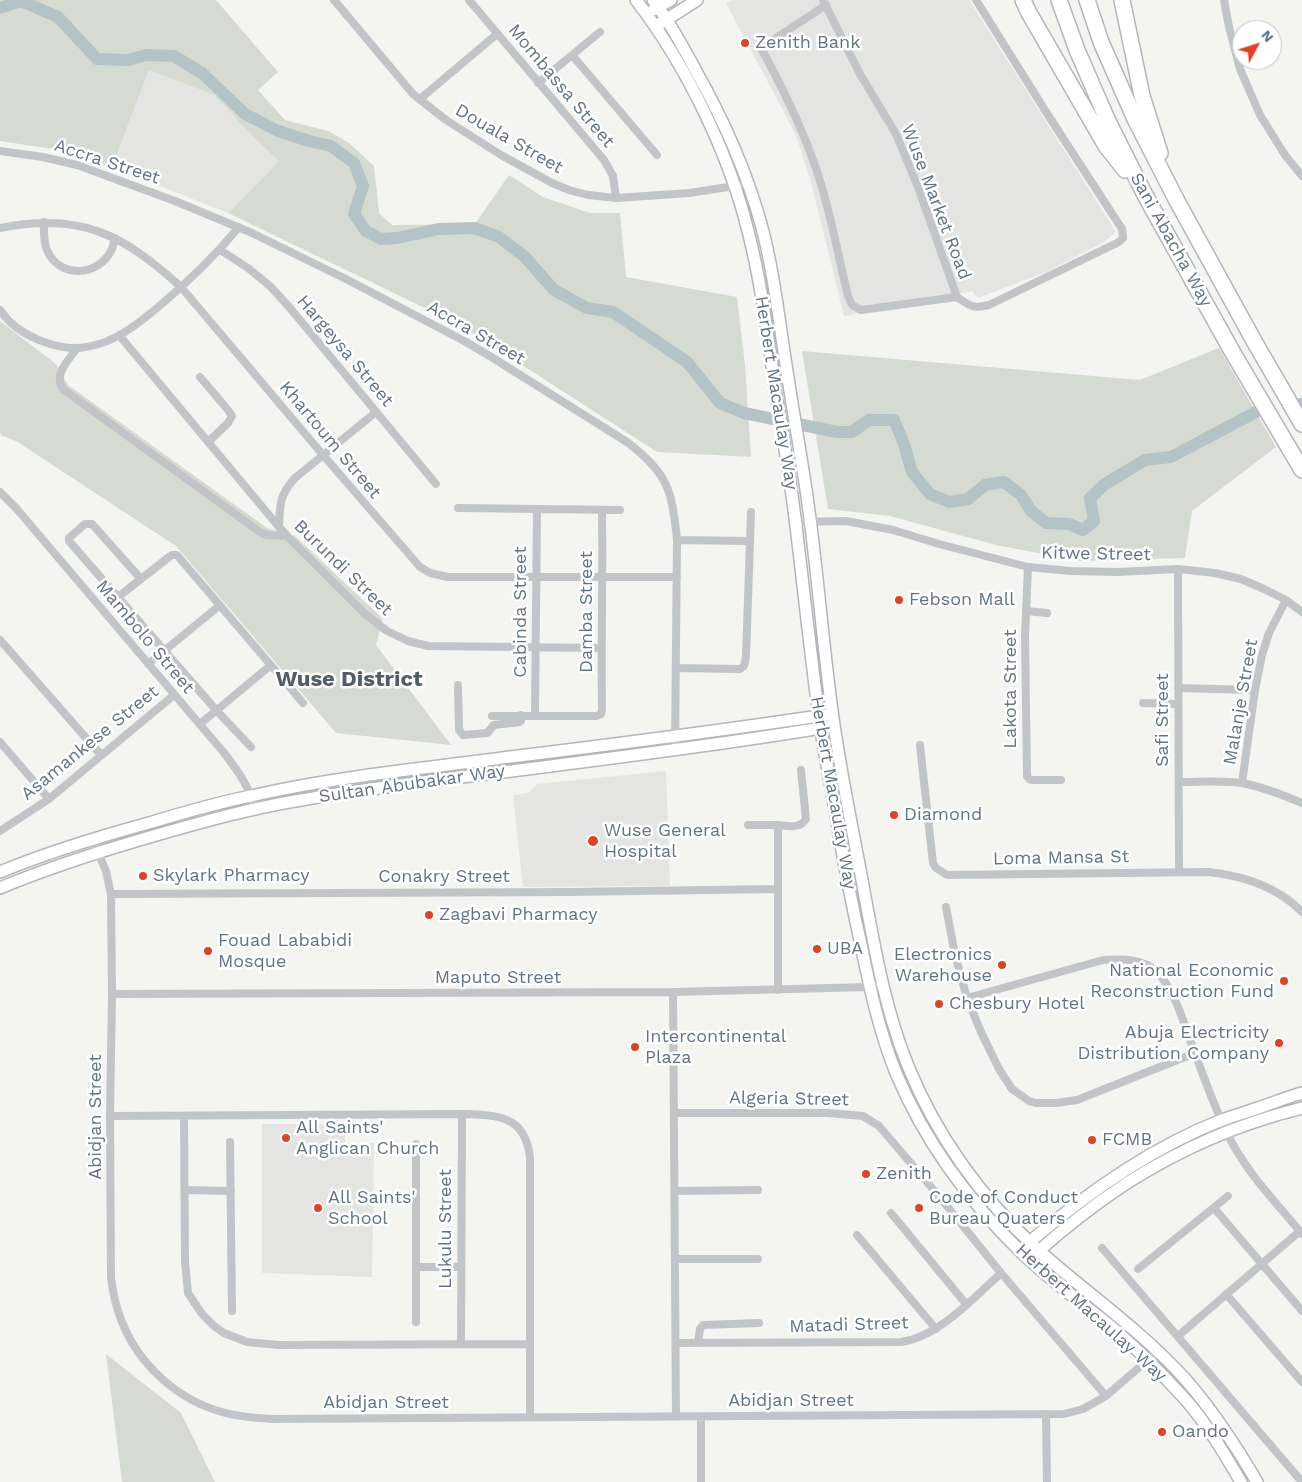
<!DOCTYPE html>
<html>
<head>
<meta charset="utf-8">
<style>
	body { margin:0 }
	#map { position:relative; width:1302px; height:1482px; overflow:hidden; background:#f4f4f0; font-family:"Work Sans",sans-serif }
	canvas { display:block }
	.north { position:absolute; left:1232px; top:20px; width:50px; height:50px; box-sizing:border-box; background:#fff; border:1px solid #c1c8cd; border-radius:50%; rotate:50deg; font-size:14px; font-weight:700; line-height:20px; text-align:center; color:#637581 }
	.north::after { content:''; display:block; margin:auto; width:18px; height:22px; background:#e14223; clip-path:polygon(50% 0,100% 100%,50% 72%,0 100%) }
</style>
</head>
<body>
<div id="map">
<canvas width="1302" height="1482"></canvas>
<div class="north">N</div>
</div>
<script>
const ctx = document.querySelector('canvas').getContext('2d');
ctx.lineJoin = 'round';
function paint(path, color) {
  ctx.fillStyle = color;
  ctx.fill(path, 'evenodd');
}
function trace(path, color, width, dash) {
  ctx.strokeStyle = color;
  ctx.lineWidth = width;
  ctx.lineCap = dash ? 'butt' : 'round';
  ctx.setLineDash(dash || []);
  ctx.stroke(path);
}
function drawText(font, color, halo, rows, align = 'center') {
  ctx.font = font + ' "Work Sans",sans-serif';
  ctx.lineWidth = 5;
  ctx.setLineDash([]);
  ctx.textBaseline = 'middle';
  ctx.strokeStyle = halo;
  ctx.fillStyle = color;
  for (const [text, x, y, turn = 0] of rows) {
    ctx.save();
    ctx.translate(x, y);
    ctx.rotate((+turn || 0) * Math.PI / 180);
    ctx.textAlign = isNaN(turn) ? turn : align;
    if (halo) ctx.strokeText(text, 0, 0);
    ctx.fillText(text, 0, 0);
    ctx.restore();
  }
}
const built = new Path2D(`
	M733,0H969L1116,232L1104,242L1046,272L978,298L972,291L844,316L812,186L796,135L726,3Z
	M149,70L214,95L259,143L279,161L228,213L112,167Z
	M666,771L670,886L523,887L513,795L528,793L537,784Z
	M262,1124H345V1143H374L372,1277L262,1273Z`);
const green = new Path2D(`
	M0,0H216L278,72L258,90L285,120L328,131L349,143L374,166L379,213L392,225L475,224L509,175L543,197L590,213H620L626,277L737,297L745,365L751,457L657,452L460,325L228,213L279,161L259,143L214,95L149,70L112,167L59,150L0,141Z
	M0,321L56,364L68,385L267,528L295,536L383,619L376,645L451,745L336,733L176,546L16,441L3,436L0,433Z
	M1219,348L1276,447L1192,511L1185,558L1079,561L996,545L890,516L828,509L802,351L1140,380Z
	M106,1354L181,1413L215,1482H122Z`);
const river = new Path2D(`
	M0,8L21,1L58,17L97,59L128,60L146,55L174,56L202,73L245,114L278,131L309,141L331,146L354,163L363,186L354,214L366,231L381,239L397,238L439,229L474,228L499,237L525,257L554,290L587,308L613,312L687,362L720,403L744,413L837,432H852L869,420H894L903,441L912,472L930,494L949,502L968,499L985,485L1004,482L1021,495L1031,511L1046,523L1069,524L1083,530L1094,521L1090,498L1105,484L1145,460L1171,457L1256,412
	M1301,404H1302`);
const street = new Path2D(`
	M334,0L413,94L446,120L501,155L552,183L569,190L588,195L616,198L689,193L748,184
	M469,0L604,160L613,176L616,198
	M823,0L860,74L896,134L918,187L957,297C970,306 972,309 989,305L1119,242L1123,238L1122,229L1048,115L976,0
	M1224,0L1229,27L1240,69L1260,115L1285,155L1302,176
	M826,5L761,48C785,92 807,137 821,184C832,220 839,260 848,296L852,305L861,310L957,297
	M572,55L657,155
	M538,83L600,32
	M420,99L497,34
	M0,151L43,157L77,165L175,201L252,233L348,280L466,342L493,358L627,442C668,473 672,490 677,540L675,750
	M44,222C44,232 43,241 47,250C59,279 99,277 112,249C113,246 114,241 115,238
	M0,228C80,212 123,234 181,287L323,455L420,567L430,573L448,577H677
	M220,250L248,268L270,286L290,308L436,484
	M0,310C3,314 6,318 10,322C26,337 53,348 76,348C83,348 92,346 99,344C120,338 140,322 157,308C187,283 214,257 239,227
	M119,335L279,527
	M77,348C68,361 52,376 64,390L260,532L267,535L287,536
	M200,377L228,410L232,416L228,423L208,442
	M376,412L295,478C279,496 280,504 279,527L287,536L365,614L387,631L408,641L428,646L601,648
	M0,492L16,508L225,754C238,771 250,788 255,809
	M458,508L620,510
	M796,522L846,521L893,530L939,544L1028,567L1071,571L1118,572L1178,569L1215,573L1241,579L1264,589L1286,600L1302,612
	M677,540L749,541
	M1028,567L1025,636L1027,776L1029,779L1032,780H1061
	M1178,569L1179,872
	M141,579L92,524H85L69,538V541L216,710L251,747
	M118,597L169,557L172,555H177L303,703
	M1026,611L1047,613
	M0,640L101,755
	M148,664L219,606
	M676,668L740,669L744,666L746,657L751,512
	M458,685L459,730L463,735L487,733L494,725L520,722L521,721V715
	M1178,688L1255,690
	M1143,703L1178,704
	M535,715L537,509
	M492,716H597L601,714L602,710C601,643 603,576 602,510
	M200,724L271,665
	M0,742L49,799
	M920,745L933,863L936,868L947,875L1209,872C1244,876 1277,886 1302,912
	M1179,782C1200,782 1221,780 1242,783C1263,787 1283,795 1302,803
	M1242,783L1255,690L1262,655L1269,633L1286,600
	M748,825H778V990
	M778,825C789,826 800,829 806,819L801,770
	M0,831L49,799L174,695
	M92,839L106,871L111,894L112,994L110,1116L111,1278C113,1293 116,1308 122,1322C139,1365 178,1400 222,1412C239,1417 255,1418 272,1419L1064,1414L1083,1409L1106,1396L1158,1351
	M111,894L568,892L778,889
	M946,907L955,955L967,998L981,1032L999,1069L1012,1089L1029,1101L1036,1103H1056L1077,1100L1195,1053
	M673,992L676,1416
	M112,994L673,992L869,987L884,986
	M967,998L1103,960C1122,959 1143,958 1157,972C1174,990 1181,1015 1189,1037C1201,1069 1212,1102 1227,1133C1245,1171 1275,1201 1302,1234
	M674,1113H828L863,1116L879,1126L938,1195L1001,1273L1106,1396
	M110,1116L462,1114C497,1115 525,1115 530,1157V1417
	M184,1116L185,1261L188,1293L202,1314L214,1326L224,1333L247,1342L278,1345L529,1344
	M230,1142L232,1311
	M185,1190L231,1191
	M675,1191L758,1190
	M1214,1208L1302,1311
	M891,1213L966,1304
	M857,1235L936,1329
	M1102,1248L1302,1482
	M675,1259H758
	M416,1267H461
	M1138,1269L1228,1196
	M1226,1294L1302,1382
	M416,1322V1144
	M1178,1336L1300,1231
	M698,1342L700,1329L703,1325L759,1323
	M676,1343L901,1342C938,1337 974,1298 1001,1273
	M461,1344L462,1114
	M1046,1414L1047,1482
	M701,1417V1482`);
const secondary = new Path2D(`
	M636,0C685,63 729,153 748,231C762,285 768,340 776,394C783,438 791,482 796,526C804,592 811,658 820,724C826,762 834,800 840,839C846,874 853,909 861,945C870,988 879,1031 896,1073C925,1142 970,1203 1024,1255C1052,1282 1084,1304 1114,1329C1139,1351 1163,1375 1185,1399C1207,1424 1224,1453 1241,1482
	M653,0C670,22 683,47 696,71C723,119 746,170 761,224C774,271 779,322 787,371C794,420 804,469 810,519C819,587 824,657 834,725C841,772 850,818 859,864C872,932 882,1002 908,1066C936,1135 981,1198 1036,1248C1085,1292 1141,1330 1186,1380C1213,1411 1236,1446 1257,1482
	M653,10L671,0
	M661,23L697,0
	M0,872C48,852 98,837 149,823C182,813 216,803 251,796C333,777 419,769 502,758C610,745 718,731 826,715
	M0,888C50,867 101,851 153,836C202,822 251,808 301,800C368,788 436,780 503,772C612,758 720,745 827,727
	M1026,1245C1084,1195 1150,1148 1222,1120C1234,1116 1246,1112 1258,1108C1273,1103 1287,1097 1302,1093
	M1034,1255C1063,1229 1095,1204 1127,1183C1180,1149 1241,1123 1302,1108`);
const highway = new Path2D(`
	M1023,0L1029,13L1106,146L1125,170
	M1059,0L1077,50L1107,119L1145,195L1233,353L1302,470
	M1087,0L1101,42L1135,119L1177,201L1254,341L1302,424
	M1122,0L1142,96L1160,153`);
const markers = [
	[745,43,5,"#e14223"],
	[899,600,5,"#e14223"],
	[894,815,5,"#e14223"],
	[593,841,6,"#e14223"],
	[143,876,5,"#e14223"],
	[429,915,5,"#e14223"],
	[817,949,5,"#e14223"],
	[208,951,5,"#e14223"],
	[1002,965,5,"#e14223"],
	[1284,981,5,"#e14223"],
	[939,1004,5,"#e14223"],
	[1279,1043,5,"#e14223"],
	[635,1047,5,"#e14223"],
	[286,1138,5,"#e14223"],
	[1092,1140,5,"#e14223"],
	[866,1174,5,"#e14223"],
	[318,1208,5,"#e14223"],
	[919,1208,5,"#e14223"],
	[1162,1432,5,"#e14223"]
];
const poiNames = [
	["Zenith Bank",755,43],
	["Febson Mall",909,600],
	["Diamond",904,815],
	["Wuse General",604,831],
	["Hospital",604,852],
	["Skylark Pharmacy",153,876],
	["Zagbavi Pharmacy",439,915],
	["Fouad Lababidi",218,941],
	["Mosque",218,962],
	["UBA",827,949],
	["Electronics",992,955,"right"],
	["Warehouse",992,976,"right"],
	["National Economic",1274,971,"right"],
	["Reconstruction Fund",1274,992,"right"],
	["Chesbury Hotel",949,1004],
	["Abuja Electricity",1269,1033,"right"],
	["Distribution Company",1269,1054,"right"],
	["Intercontinental",645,1037],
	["Plaza",645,1058],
	["All Saints'",296,1128],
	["Anglican Church",296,1149],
	["FCMB",1102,1140],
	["Zenith",876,1174],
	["All Saints'",328,1198],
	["School",328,1219],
	["Code of Conduct",929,1198],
	["Bureau Quaters",929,1219],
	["Oando",1172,1432]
];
const streetNames = [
	["Mombassa Street",561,86,50],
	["Douala Street",509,139,30],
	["Accra Street",107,162,18],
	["Wuse Market Road",936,202,69],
	["Sani Abacha Way",1171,240,61],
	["Accra Street",476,333,30],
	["Hargeysa Street",345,351,50],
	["Herbert Macaulay Way",776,393,81],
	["Khartoum Street",330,440,50],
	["Kitwe Street",1096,554,1],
	["Burundi Street",343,568,44],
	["Cabinda Street",521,612,-90],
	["Damba Street",587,612,-90],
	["Mambolo Street",145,637,50],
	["Lakota Street",1011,689,-90],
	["Malanje Street",1241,702,-80],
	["Safi Street",1163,720,-90],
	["Asamankese Street",90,743,-39],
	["Sultan Abubakar Way",412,784,-8],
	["Herbert Macaulay Way",833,793,80],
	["Loma Mansa St",1061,858,-1],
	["Conakry Street",444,877],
	["Maputo Street",498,978],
	["Algeria Street",789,1099,1],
	["Abidjan Street",96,1117,-90],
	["Lukulu Street",446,1229,-90],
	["Herbert Macaulay Way",1091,1313,42],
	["Matadi Street",849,1325,-2],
	["Abidjan Street",791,1401],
	["Abidjan Street",386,1403]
];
const districtNames = [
	["Wuse District",349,680]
];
paint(built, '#e4e5e3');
paint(green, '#d5dbd1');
trace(river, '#b4c3c5', 12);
trace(secondary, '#b1b7bb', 14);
trace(highway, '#b4b7ba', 18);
trace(street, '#c1c5c8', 8);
trace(secondary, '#fff', 11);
trace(highway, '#fff', 15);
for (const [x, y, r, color] of markers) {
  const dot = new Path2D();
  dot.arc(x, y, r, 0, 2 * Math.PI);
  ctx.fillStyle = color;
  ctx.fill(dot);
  trace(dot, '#fff', 2);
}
drawText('18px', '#637581', '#fff', poiNames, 'left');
drawText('18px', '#637581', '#fff', streetNames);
drawText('bold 22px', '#515e66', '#fff', districtNames);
</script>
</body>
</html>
